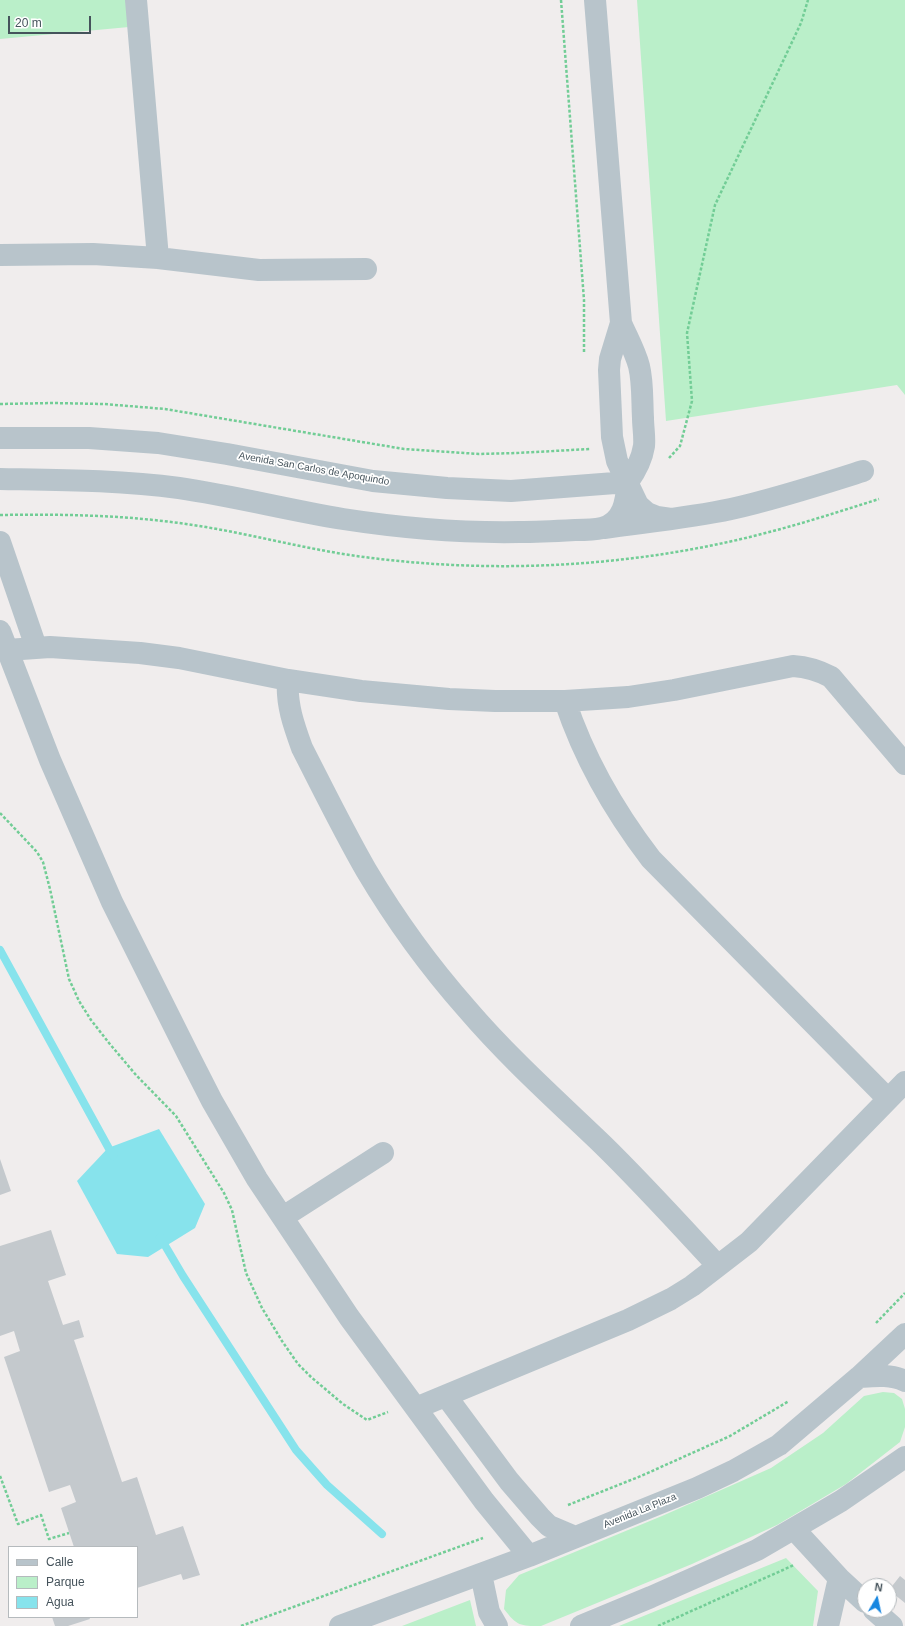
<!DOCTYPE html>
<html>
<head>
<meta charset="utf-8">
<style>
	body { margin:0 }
	#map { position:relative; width:905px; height:1626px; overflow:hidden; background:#f0eded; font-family:Arial,sans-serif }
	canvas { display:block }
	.legend { position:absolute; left:8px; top:1546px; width:130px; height:72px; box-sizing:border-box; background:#fff; border:1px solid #b5babd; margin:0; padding:5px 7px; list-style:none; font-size:12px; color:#45535b }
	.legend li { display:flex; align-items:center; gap:8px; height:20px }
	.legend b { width:20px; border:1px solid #b5babd }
	.north { position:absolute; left:857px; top:1578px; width:40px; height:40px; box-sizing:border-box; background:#fff; border:1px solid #b5babd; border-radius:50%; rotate:9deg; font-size:11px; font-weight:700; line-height:16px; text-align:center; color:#45535b }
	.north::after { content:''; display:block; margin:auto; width:14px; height:18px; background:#1786e0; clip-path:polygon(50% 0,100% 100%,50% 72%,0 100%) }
	.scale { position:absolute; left:8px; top:16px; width:83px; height:18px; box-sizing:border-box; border:2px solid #45535b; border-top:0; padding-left:5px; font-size:12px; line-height:14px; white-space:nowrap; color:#45535b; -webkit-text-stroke:3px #fff; paint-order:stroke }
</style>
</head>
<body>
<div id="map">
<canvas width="905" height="1626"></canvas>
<ul class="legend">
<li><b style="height:5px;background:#b8c4cb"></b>Calle</li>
<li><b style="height:11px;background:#baefc9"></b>Parque</li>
<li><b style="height:11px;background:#87e3ec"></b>Agua</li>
</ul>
<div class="north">N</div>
<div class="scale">20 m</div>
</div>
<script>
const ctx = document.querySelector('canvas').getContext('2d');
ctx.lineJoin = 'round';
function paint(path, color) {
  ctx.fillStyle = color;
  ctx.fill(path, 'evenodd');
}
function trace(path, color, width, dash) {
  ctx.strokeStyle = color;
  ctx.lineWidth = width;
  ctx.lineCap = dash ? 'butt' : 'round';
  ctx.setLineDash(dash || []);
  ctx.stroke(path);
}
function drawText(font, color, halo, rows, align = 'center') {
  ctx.font = font + ' Arial,sans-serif';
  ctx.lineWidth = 3.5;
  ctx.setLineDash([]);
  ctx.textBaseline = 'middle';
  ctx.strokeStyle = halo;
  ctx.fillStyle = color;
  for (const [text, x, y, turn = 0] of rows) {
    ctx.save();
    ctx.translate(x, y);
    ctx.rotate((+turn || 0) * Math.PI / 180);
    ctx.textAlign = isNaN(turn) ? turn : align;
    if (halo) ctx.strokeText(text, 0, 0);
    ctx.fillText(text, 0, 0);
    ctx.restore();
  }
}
const green = new Path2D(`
	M0,0H127L129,27L0,39Z
	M637,0H905V395L897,385L666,421Z
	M883,1392L894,1393L902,1399L905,1409V1427L900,1442L846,1484L777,1525L692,1564L541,1626C520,1626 517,1626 504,1609L506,1590L519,1575L662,1516L771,1468L823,1433L864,1396Z
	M786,1558L818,1591L813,1626H619Z
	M470,1600L476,1626H402Z`);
const water = new Path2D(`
	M159,1129L205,1204L195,1228L148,1257L117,1254L77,1181L108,1148Z`);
const stream = new Path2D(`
	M0,950L113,1156
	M160,1237L183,1276L296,1450L327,1485L382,1534`);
const building = new Path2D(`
	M0,1159L11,1191L0,1195Z
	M51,1230L66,1275L48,1281L63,1325L79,1320L84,1337L74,1340L122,1482L137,1477L156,1535L183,1526L200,1575L183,1580L181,1574L137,1588V1547H74L61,1508L76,1502L70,1485L49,1492L4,1357L20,1351L14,1331L0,1336V1246Z
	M900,1576L905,1580V1603L889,1590Z
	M52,1617H89L90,1619L68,1626H55Z`);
const path = new Path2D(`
	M561,0L584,300V353
	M0,404L53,403L104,404L165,409L404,449L479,454L517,453L590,449
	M669,458L680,446L692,401L687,333L715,205L801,23L808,0
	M0,515C60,514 120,515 179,523C241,531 302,549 364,557C485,573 609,568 728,542C779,531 829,515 879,499
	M0,813L37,852L43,862L50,889L69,979L79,1001L91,1020L109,1043L136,1075L176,1116L224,1193L232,1210L246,1273L262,1308L282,1341L298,1364L311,1377L343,1404L367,1420L388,1412
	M876,1323L905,1293
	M0,1476L18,1524L41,1515L49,1539L69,1533
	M568,1505L641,1476L730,1436L789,1401
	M241,1626L483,1538
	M658,1626L794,1565`);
const minor = new Path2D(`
	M136,0L158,258
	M595,0L621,323L610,359L609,370L612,437L617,461L638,505L647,513L657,517L671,519
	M0,255L93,254L158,258L259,270L366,269
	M621,323C627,337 635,351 639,366C643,382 642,401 643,418C643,427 645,437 644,446C642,459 635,472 628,482
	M0,438H89L158,443L227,454L373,481L447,488L511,491L628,482
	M0,479C60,480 120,480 179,488C234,496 288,510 343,519C401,528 460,533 519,532C538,532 557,531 575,530C584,530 594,530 602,528C624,522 626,501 628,482
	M604,528C646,522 689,518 731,509C776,499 819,485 863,471
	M0,542L36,647
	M0,631L50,760L112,902L188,1054L212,1101L257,1179L349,1317L484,1501L529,1556
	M7,650L50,647L140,653L179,658L288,680L361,691L449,699L495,701H565L628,697L674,690L793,666C808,667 818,670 831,677L905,764
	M288,680C286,704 294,726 302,748C323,789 343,830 366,870C395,919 429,966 467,1009C508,1057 556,1100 602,1144C642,1183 680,1225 718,1266
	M565,701C584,758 615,812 651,859L888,1099
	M283,1217L383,1153
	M859,1377C874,1376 891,1374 905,1381
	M446,1396L509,1481L540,1517L549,1526L575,1537
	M416,1408L628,1320L671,1299L692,1286L749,1242L905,1082
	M794,1529L839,1578L865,1602
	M481,1574L489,1612L497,1626
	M874,1610L892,1626
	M340,1626L529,1556L697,1488L733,1471L779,1445L859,1377L905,1334
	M581,1626L651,1597L757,1550L841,1501L905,1457
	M828,1626L839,1578`);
const streetNames = [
	["Avenida San Carlos de Apoquindo",314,469,10],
	["Avenida La Plaza",640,1511,-22]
];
paint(green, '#baefc9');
paint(water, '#87e3ec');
trace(stream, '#87e3ec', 8);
paint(building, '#c4c9cd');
trace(path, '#72cd96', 2.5, [3, 2]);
trace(minor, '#b8c4cb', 22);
drawText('10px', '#45535b', '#fff', streetNames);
</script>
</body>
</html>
